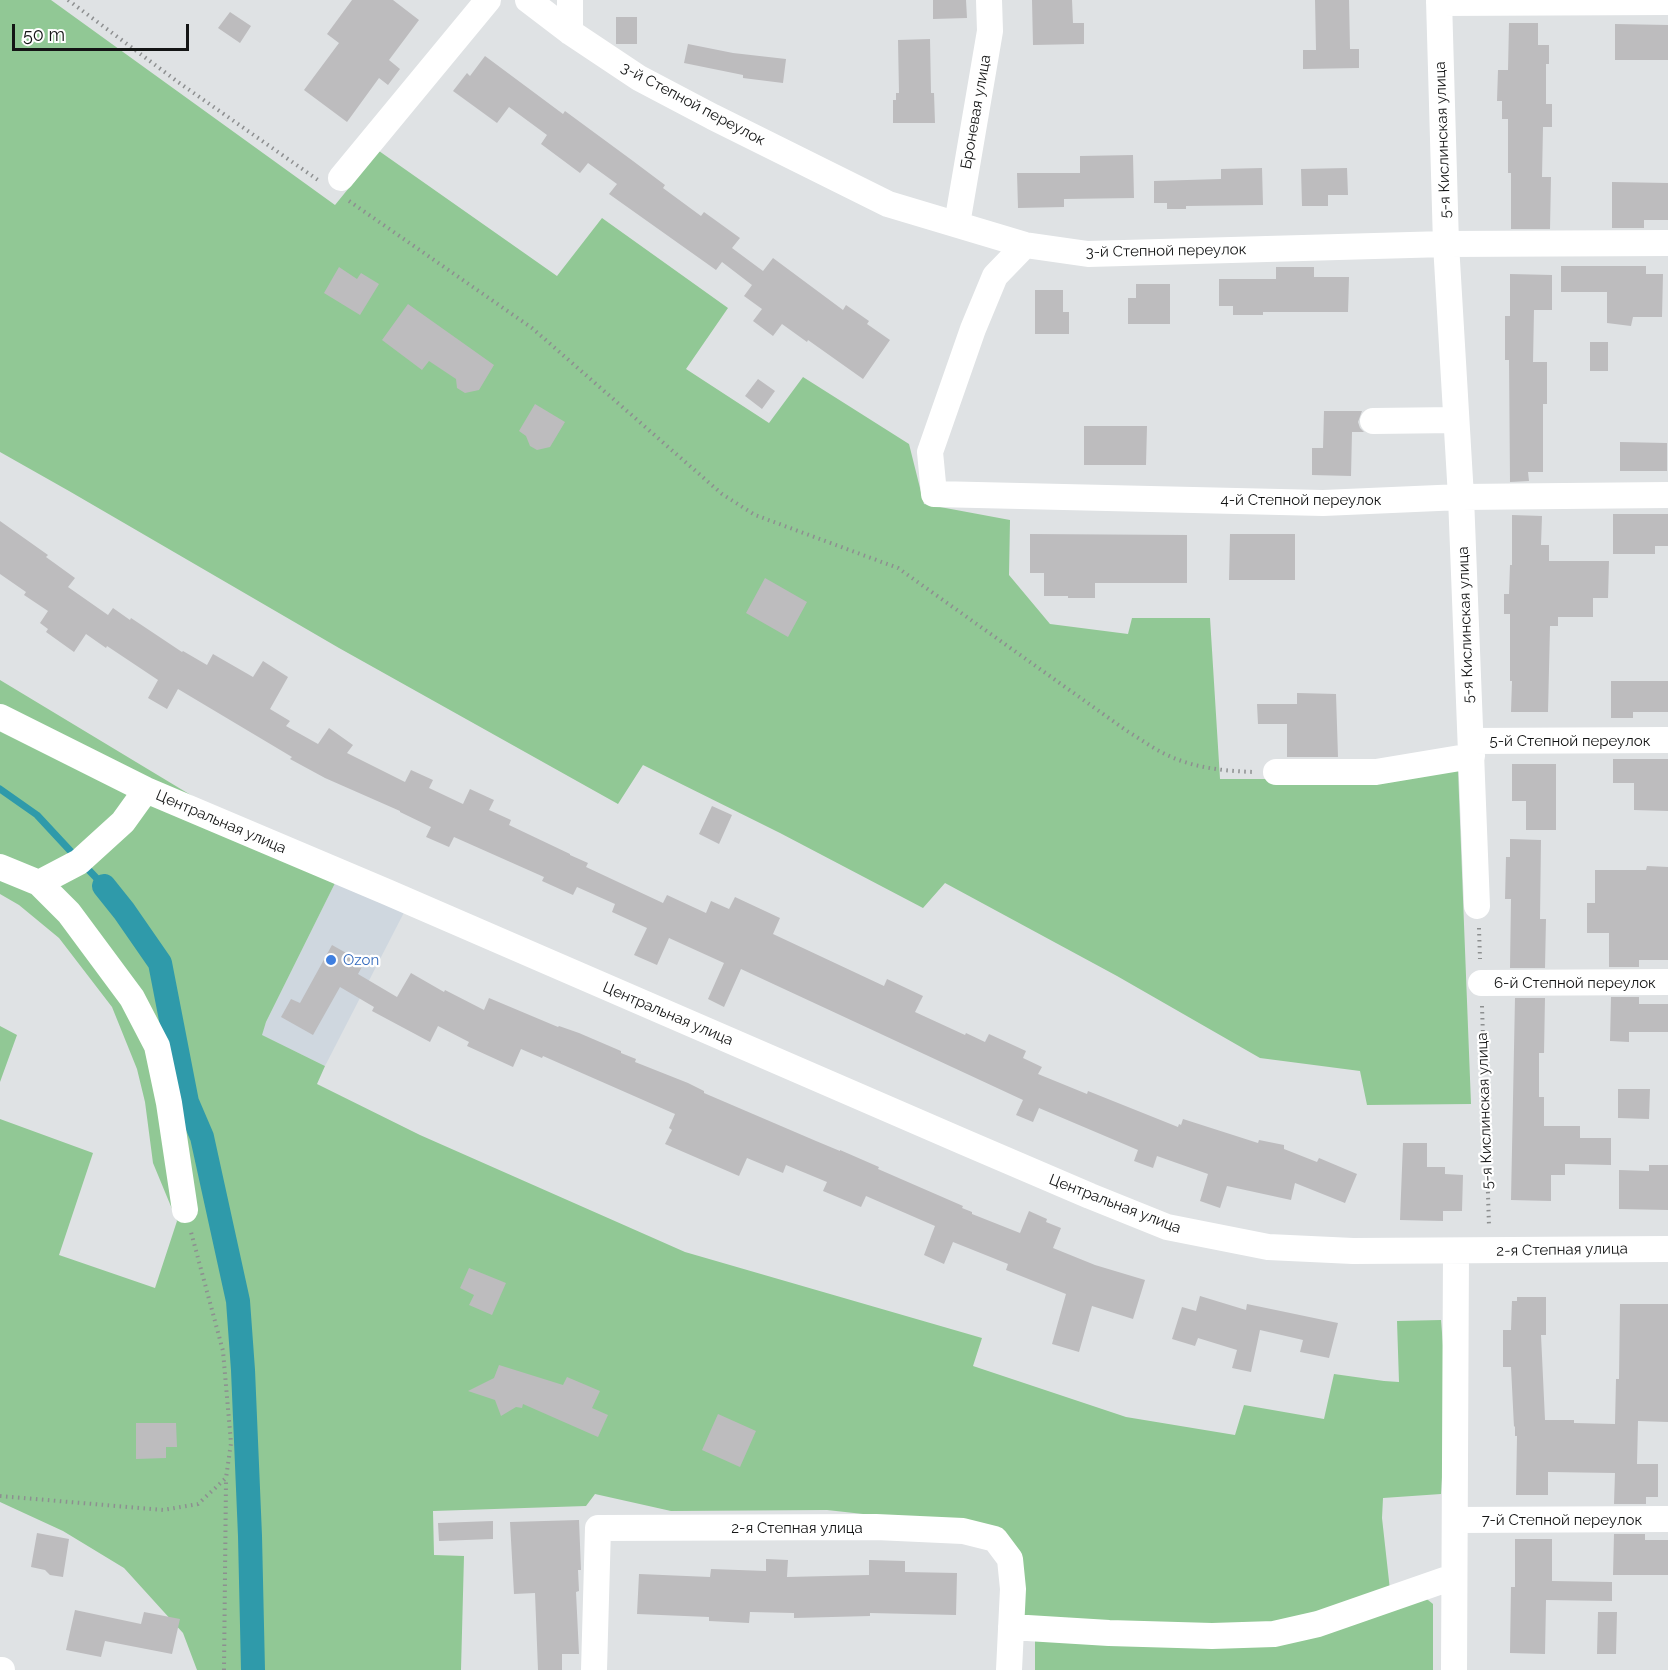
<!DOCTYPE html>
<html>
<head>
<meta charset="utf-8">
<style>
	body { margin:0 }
	#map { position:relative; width:1668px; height:1670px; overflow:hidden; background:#dfe2e4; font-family:Raleway,sans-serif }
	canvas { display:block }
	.scale { position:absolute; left:12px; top:24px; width:177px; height:27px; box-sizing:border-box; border:3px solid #141515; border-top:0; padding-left:8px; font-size:18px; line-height:21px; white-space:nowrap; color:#141515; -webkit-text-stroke:4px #fff; paint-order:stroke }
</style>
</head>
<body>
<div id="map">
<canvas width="1668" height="1670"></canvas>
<div class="scale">50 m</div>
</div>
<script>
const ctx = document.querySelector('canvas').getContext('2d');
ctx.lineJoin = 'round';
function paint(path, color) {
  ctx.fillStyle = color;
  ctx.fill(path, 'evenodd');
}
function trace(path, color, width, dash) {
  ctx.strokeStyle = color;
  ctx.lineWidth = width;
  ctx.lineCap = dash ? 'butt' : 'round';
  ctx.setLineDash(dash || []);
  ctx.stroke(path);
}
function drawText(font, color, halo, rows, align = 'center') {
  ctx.font = font + ' Raleway,sans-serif';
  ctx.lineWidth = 4.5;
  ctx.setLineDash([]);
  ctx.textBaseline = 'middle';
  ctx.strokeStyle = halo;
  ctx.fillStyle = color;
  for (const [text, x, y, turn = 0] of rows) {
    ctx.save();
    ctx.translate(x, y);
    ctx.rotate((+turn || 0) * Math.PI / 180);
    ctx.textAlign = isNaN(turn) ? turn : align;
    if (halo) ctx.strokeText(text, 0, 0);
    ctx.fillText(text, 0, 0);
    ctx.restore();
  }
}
const built = new Path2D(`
	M344,865L413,895L325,1066L261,1035L266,1022Z`);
const green = new Path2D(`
	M0,0H51L335,205L379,151L557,276L602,218L728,308L686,369L769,423L803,377L909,444L924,504L1010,520L1009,575L1050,624L1128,634L1132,618H1210L1220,779H1372L1458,770L1471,1104L1367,1105L1360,1071L1260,1058L1117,976L945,883L923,908L780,833L643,765L618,804L339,648L69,491L0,452Z
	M0,680L204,803L344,865L266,1022L262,1035L325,1066L317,1084L420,1135L685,1252L982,1338L973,1366L1126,1417L1235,1435L1244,1405L1324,1419L1334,1374L1384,1381L1399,1382L1397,1321L1441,1320L1447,1397L1441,1494L1383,1498L1382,1518L1390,1590L1312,1619L1249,1629L1023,1619L1020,1562L944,1523L827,1510L671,1511L595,1494L586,1506L433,1511L434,1555L464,1556L461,1670H197L183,1633L124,1568L63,1531L0,1502V1119L93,1153L59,1255L155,1288L177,1221L153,1163L145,1102L137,1069L112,1007L59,938L19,905L0,894Z
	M0,1026L17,1035L0,1082Z
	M1423,1596L1433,1604V1670H1035V1636L1209,1643Z`);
const stream = new Path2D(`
	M0,789L37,815L76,857
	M84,865L104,886`);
const canal = new Path2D(`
	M104,886L124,911L160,963L187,1102L202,1137L238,1301L243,1370L250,1536L253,1670`);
const building = new Path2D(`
	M352,0H393L419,20L389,60L400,69L388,85L379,78L347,122L304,90L339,43L327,34Z
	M933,0H966L967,18L933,19Z
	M1032,0H1072L1073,23H1084V44L1033,45Z
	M1315,0H1349L1350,49H1359V68L1303,69V50H1316Z
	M230,12L251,26L240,43L218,28Z
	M616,17H637V44H616Z
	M1509,23H1538V45H1549V64H1546V104H1552V127H1543L1542,177H1551L1550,229H1511V173H1508V119H1502V101H1497L1498,70H1508Z
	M1615,24L1668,25V60H1615Z
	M930,39L931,93H934L935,123H893V100H896V93H899L898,40Z
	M688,44L733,53L786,59L783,83L743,78V75L684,63Z
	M485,56L563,114L565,111L633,161L665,185L663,188L701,216L704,212L740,238L732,248L763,271L773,258L843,310L846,305L869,321L867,324L890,340L863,379L808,340L807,342L782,324L773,336L753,321L762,309L744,296L752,285L722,262L716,270L609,194L617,184L588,163L580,173L541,144L547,135L509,107L497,123L453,91L467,73L470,76Z
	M1133,155L1134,198L1064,199V207L1018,208L1017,173H1080V156Z
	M1262,168L1263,205L1186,206V209H1167V203H1154V181L1221,179V169Z
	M1347,168L1348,195H1328V206H1302L1301,169Z
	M1612,182L1668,183V220H1644V228H1612Z
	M1561,266H1646V274H1663L1662,317H1633L1631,326L1607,323V292H1561Z
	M339,267L357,279L361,273L379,284L360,315L324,293Z
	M1276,267H1314V277H1349L1348,312H1263V315H1233V306H1219V279H1276Z
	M1510,274L1552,275V310H1534L1533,362H1547V404H1543V472H1528L1529,481L1510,482L1509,360H1505V316H1510Z
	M1136,284H1170V324H1128V298H1136Z
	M1035,290H1063V312H1069V334H1035Z
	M408,304L494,365L479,390L465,393L457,388L456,379L429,361L422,370L382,340Z
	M1590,342H1608V371H1590Z
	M758,379L775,391L762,409L745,396Z
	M535,404L565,422L550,447L537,450L530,446L526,436L519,431Z
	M1324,411H1362L1358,422L1360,428L1364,432H1352L1351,476L1312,475V448H1323Z
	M1084,426H1147L1146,465H1084Z
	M1620,442L1667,443V471H1620Z
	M1613,514H1668V546H1655V554H1613Z
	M1512,515L1542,516L1541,545H1549V561H1609L1608,598H1593V617H1558V626H1550L1548,712H1511L1512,681H1510V614H1504V594H1509L1510,565H1512Z
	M0,521L48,555L46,557L75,578L68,587L108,615L113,608L130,620L131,618L182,652L183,651L207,665L213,654L253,677L263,661L288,677L270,709L290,721L286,726L318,744L329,728L353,745L347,753L405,782L411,770L433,780L429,788L463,804L470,789L494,800L489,810L511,820L509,825L570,854V855L588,863L586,867L663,903L667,895L706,913L711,901L729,909L735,897L780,918L773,934L884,986L887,979L923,996L915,1012L965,1035L966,1033L985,1042L989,1034L1026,1051L1023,1058L1042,1067L1038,1074L1087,1094L1088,1091L1178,1127L1179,1124L1181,1125L1183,1119L1258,1143L1259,1140L1284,1145V1149L1317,1162L1319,1158L1357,1174L1345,1203L1295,1183L1291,1200L1227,1186L1220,1208L1200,1201L1208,1174L1157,1156L1153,1168L1134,1161L1138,1150L1039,1108L1033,1122L1016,1115L1023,1100L741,969L724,1007L708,999L724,963L669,938L657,965L634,955L647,928L612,912L615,904L577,887L573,895L542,881L544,877L454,837L449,847L426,837L431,827L400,812V811L325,778L290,759L292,757L178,689L167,709L148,698L158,680L107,646L106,648L86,634L74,652L46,632L48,629L40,623L48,611L24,595L26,592L0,574Z
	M1030,534L1187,535V583H1095V598H1068V596H1044V573H1030Z
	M1230,534H1295V580H1229Z
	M765,578L807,602L788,637L746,613Z
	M1611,681H1668V712H1633V718H1611Z
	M1297,693L1336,694L1338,757H1287V724H1258L1257,704H1297Z
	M1613,759H1668V811L1634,810V783H1613Z
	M1512,764H1556V830H1526V801H1512Z
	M712,806L732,815L719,844L699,834Z
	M1510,839L1541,840L1540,919H1546L1545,968H1510L1511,899H1505L1506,857H1510Z
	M1647,866L1668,867V960H1639V967H1609V933H1587V903H1595V870H1646Z
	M332,945L364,963L358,974L397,997L411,973L444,992L445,990L484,1010L489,998L558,1027L559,1026L579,1033L621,1051V1053L636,1059L635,1062L688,1083L704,1091V1093L816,1141L840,1151V1150L879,1167L878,1169L963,1206L962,1208L972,1212V1214L1020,1233L1029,1211L1047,1219L1046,1222L1061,1228L1053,1248L1095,1265L1145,1280L1133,1319L1092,1306L1079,1352L1052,1344L1066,1294L1006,1270L1008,1264L953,1242L944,1264L924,1255L935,1226L866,1196L861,1207L823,1191L827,1182L786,1165L783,1173L747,1158L739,1176L665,1144L672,1130L669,1128L675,1114L543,1056L542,1058L521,1049L513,1067L467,1046L469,1042L438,1026L430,1042L372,1011L374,1007L340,987L313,1035L281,1017L291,999L300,1003Z
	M1611,997H1639V1004H1668V1032H1629V1042L1610,1041Z
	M1515,998H1545L1544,1053H1539V1097H1544V1126H1580V1138H1611V1165L1565,1164V1175H1551V1201L1511,1200Z
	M1618,1089H1650L1649,1119L1618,1118Z
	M1403,1143H1427V1167H1445V1174L1463,1175L1462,1211H1443V1221L1400,1220Z
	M1649,1165H1668V1210L1619,1209V1170L1649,1171Z
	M469,1268L506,1283L492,1315L469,1305L474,1295L460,1288Z
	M1200,1296L1246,1310L1247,1304L1338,1323L1329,1358L1300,1352L1303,1340L1260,1330L1251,1372L1232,1368L1237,1350L1198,1338L1195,1346L1172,1339L1182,1307L1196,1311Z
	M1517,1297H1546V1335H1541L1545,1420H1574V1423L1615,1424L1616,1379H1619L1620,1304H1668V1422L1638,1421L1637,1464H1658V1497H1646V1504H1614L1615,1473L1548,1472V1495H1516L1517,1436H1515V1426L1514,1427L1511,1367H1503V1330H1511L1512,1301H1517Z
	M499,1365L563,1385L567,1377L600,1391L592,1408L608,1415L598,1437L523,1404L522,1408L516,1407L501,1416L495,1400L468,1391L494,1378Z
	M718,1414L756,1431L740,1467L702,1450Z
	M136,1423H176L177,1447H166V1458L136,1459Z
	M579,1520L581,1570H578L579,1591L576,1592L579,1654H562V1670H538L535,1593L514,1594L510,1522Z
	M493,1521V1539L439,1541L438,1523Z
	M37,1533L69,1539L63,1577L50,1575L45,1570L31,1567Z
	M1614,1534H1645V1540H1668V1575H1613Z
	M1515,1539H1552V1581L1612,1582V1601L1546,1600L1545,1654L1510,1653L1511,1587H1515Z
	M766,1559L788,1560L787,1577L869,1575V1560L905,1561V1572L957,1573L956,1615L870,1613V1616L794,1618V1613L750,1612L749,1623L709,1621V1617L637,1614L639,1574L710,1577L711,1569L766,1571Z
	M75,1610L141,1624L144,1612L180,1619L172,1654L105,1641L101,1657L66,1650Z
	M1598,1612H1617L1616,1654H1597Z`);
const path = new Path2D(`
	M68,0L178,82L318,180
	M349,201L532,328L722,494L755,515L898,568L1127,731C1139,738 1151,747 1163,753C1192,768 1223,771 1255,772
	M1479,928L1480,959
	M1482,1006L1489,1226
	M0,1496L163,1510L198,1504L226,1478L231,1443L223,1351L191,1232
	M224,1670L226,1479`);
const minor = new Path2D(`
	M528,0L570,32L639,78L713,117L888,204L1025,245L1088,254L1446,244L1668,243
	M570,0V32
	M1439,0L1446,244L1461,497L1477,906
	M1439,3L1668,2
	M341,178L488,0
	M957,224L990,31L989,0
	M1025,245L995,276L973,329L930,452L934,494L1323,503L1461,497L1668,495
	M1373,421L1456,420
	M0,717L146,790L387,892L964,1142L1090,1196L1167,1227L1268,1247L1353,1251L1668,1249
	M1471,741L1668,740
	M1276,772H1376L1472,756
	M0,867L39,883L69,913L132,998L157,1046L169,1103L185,1210
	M39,883L79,862L123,822L146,790
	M1481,983L1668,982
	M1455,1520L1668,1519
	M1011,1627L1109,1633L1212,1636L1274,1634L1318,1624L1453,1577
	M0,1670H2
	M594,1670L598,1528L876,1527L963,1531L995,1539L1010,1559L1013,1589L1009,1670
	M1454,1670L1456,1251`);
const markers = [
	[331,960,6,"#3f7fe0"]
];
const streetNames = [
	["3-й Степной переулок",693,104,28],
	["Броневая улица",976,112,-80],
	["5-я Кислинская улица",1443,140,-92],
	["3-й Степной переулок",1166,251,-1],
	["4-й Степной переулок",1301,500],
	["5-я Кислинская улица",1466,625,-92],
	["5-й Степной переулок",1570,741],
	["Центральная улица",221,822,23],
	["6-й Степной переулок",1575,983],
	["Центральная улица",668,1014,23],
	["5-я Кислинская улица",1485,1111,-92],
	["Центральная улица",1115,1204,21],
	["2-я Степная улица",1562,1250,-1],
	["7-й Степной переулок",1562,1520],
	["2-я Степная улица",797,1528]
];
const shopNames = [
	["Ozon",343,960]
];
paint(built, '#cfd7df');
paint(green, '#91c895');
trace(stream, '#2f9aaa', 7);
trace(canal, '#2f9aaa', 24);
paint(building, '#bdbcbe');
trace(path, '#8d8f90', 4, [1.5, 4.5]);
trace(minor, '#fff', 26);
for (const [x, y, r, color] of markers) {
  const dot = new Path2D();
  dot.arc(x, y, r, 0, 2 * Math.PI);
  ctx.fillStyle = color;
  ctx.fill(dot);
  trace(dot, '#fff', 2);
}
drawText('15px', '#141515', '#fff', streetNames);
drawText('15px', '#366cbe', '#fff', shopNames, 'left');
</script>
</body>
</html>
